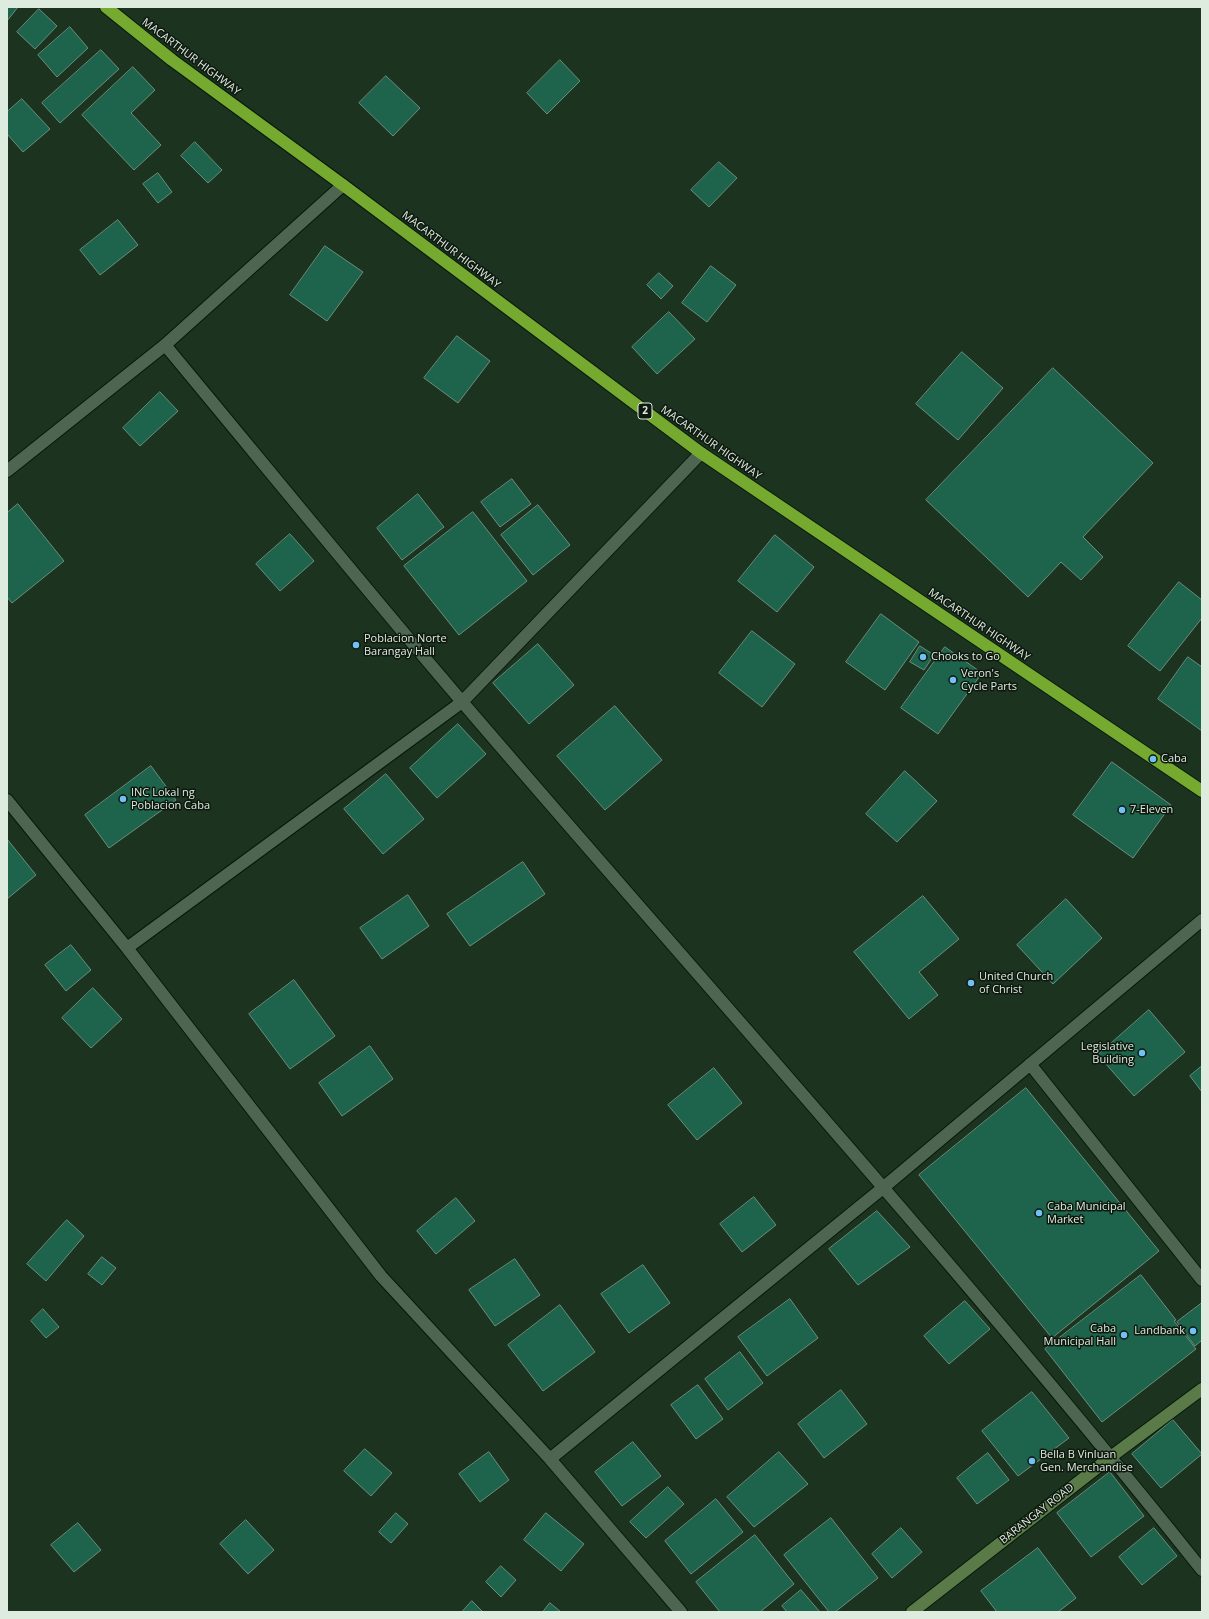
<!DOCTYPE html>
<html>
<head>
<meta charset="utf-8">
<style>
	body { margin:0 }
	#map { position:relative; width:1209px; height:1619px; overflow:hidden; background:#1c3320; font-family:"Open Sans",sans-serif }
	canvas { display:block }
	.frame { position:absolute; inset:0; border:8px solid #deecdf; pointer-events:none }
</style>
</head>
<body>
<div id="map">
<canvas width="1209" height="1619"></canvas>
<div class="frame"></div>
</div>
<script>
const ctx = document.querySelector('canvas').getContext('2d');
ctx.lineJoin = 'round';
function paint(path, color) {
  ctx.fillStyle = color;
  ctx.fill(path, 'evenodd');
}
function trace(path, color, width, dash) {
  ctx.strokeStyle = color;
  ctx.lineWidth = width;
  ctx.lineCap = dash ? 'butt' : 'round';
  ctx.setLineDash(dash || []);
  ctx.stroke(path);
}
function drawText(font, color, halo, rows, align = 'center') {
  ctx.font = font + ' "Open Sans",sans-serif';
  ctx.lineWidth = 3;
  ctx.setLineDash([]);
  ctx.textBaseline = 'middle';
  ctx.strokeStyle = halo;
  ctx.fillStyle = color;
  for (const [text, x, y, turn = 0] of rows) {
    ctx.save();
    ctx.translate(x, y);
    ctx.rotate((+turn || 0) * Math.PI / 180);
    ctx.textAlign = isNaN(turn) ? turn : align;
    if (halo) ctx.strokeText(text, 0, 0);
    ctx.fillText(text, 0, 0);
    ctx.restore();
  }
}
const building = new Path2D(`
	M7,7H18L7,21Z
	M39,9L57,26L35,49L17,32Z
	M70,27L88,48L57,77L38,55Z
	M101,50L119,69L60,123L42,103Z
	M560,60L580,81L547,114L527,93Z
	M133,67L155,90L131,113L161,145L134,170L82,115Z
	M386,76L420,108L393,136L359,103Z
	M22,99L50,129L23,152L7,134V112Z
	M195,142L222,170L208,183L181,156Z
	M719,162L737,178L709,207L691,190Z
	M158,173L172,192L158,203L143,184Z
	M118,220L138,245L100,275L80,250Z
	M325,246L363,272L327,321L290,295Z
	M711,266L736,285L707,322L682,303Z
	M659,273L673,286L661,299L647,285Z
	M669,312L695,339L657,374L632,347Z
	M457,336L490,361L458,403L424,378Z
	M962,352L1003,388L958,440L916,404Z
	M1053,368L1153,463L1083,537L1103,557L1081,580L1061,562L1028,597L926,500Z
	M160,392L178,411L140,446L123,428Z
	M512,479L531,504L500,527L481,502Z
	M418,494L444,527L402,560L377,528Z
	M18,504L64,561L12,603L7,597V513Z
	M538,505L570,545L533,575L501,535Z
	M473,512L527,581L459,635L404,566Z
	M290,534L314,561L280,591L256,564Z
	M775,535L814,567L777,612L738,581Z
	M1179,582L1202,600V618L1160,671L1128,646Z
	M881,614L919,642L885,690L846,662Z
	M752,631L795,664L762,707L719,673Z
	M538,644L574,685L529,724L493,683Z
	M920,646L934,655L924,670L910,662Z
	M945,647L982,673L938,734L901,708Z
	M1188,657L1202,667V731L1158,699Z
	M615,706L662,760L605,810L557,756Z
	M458,724L486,754L437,798L410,768Z
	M1112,762L1171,805L1133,858L1073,815Z
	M151,766L176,800L109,848L85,815Z
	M905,771L937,801L897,842L866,814Z
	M386,774L424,819L383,854L344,809Z
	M7,839L36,875L7,899Z
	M523,862L545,894L470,946L447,914Z
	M408,895L429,926L382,959L360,928Z
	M923,896L959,939L919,972L938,995L909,1019L854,952Z
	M1066,899L1102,938L1053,984L1017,945Z
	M71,945L91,970L66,991L45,965Z
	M294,980L335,1036L290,1069L249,1014Z
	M93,988L122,1019L91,1048L62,1018Z
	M1149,1010L1185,1052L1134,1096L1098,1055Z
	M370,1046L393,1079L342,1116L319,1083Z
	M1202,1066V1092L1190,1076Z
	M714,1068L742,1103L697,1140L668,1105Z
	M1026,1088L1159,1251L1052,1338L919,1175Z
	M754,1197L776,1225L742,1252L720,1224Z
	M456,1198L475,1221L436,1254L417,1231Z
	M877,1211L910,1247L858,1285L829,1249Z
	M67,1220L84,1236L46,1281L27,1264Z
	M102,1257L116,1268L102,1285L88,1274Z
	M515,1259L540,1295L495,1326L469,1290Z
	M643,1265L670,1303L629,1333L601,1294Z
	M1141,1275L1176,1320L1174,1321L1196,1349L1102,1422L1045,1349Z
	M790,1299L818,1338L767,1376L738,1337Z
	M965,1301L990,1329L949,1364L924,1336Z
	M1202,1303V1340L1195,1346L1177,1322Z
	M560,1305L595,1352L543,1391L508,1345Z
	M43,1309L59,1327L46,1338L31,1321Z
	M740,1352L763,1383L728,1410L705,1379Z
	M698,1385L723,1419L696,1439L671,1405Z
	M841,1390L867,1424L824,1458L798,1424Z
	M1032,1392L1069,1438L1018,1476L982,1431Z
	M1173,1420L1202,1454L1161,1488L1132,1454Z
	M633,1442L661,1476L622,1506L595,1472Z
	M365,1449L392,1473L371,1496L344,1471Z
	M489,1452L509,1480L480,1502L459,1474Z
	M779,1452L808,1484L754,1527L727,1497Z
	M988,1453L1009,1480L977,1504L957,1478Z
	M1110,1472L1144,1516L1091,1557L1057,1513Z
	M668,1487L684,1504L646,1538L630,1522Z
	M716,1499L743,1532L691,1574L665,1541Z
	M396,1513L408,1524L391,1543L379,1532Z
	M546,1513L584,1544L561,1571L524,1540Z
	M831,1518L878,1578L835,1612H829L784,1555Z
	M246,1520L274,1550L248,1574L220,1544Z
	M78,1523L101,1550L74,1572L51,1545Z
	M901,1528L922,1552L892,1578L872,1554Z
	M1154,1528L1177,1556L1142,1585L1119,1557Z
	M755,1535L794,1584L760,1612H720L696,1582Z
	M1038,1548L1076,1598L1058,1612H997L981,1591Z
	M501,1566L516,1580L501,1597L486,1582Z
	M801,1590L820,1612H787L782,1606Z
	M472,1601L483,1612H462Z
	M550,1603L561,1612H543Z`);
const street = new Path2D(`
	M165,345C264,464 363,586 464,704C711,992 965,1273 1202,1570
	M7,471L165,345L343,185
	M7,800L127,948L381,1276L550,1459L681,1612
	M127,948L462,702L701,453
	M1030,1064L1202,1280
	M550,1459L884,1187L1202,920`);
const secondary = new Path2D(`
	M912,1612L1112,1456L1202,1389`);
const highway = new Path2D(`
	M106,7L172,60L343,185L701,453L1202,791`);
const markers = [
	[356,645,4,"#71c1f5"],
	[923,657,4,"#71c1f5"],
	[953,680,4,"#71c1f5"],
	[1153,759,4,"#71c1f5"],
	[123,799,4,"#71c1f5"],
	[1122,810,4,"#71c1f5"],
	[971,983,4,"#71c1f5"],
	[1142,1053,4,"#71c1f5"],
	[1039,1213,4,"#71c1f5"],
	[1193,1331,4,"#71c1f5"],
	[1124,1335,4,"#71c1f5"],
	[1032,1461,4,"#71c1f5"]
];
const shields = [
	[645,411,14]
];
const shieldNames = [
	["2",645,411]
];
const streetNames = [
	["MACARTHUR HIGHWAY",191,57,37],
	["MACARTHUR HIGHWAY",451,250,37],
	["MACARTHUR HIGHWAY",711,443,35],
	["MACARTHUR HIGHWAY",979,625,34],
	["BARANGAY ROAD",1037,1514,-38]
];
const poiNames = [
	["Poblacion Norte",364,639],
	["Barangay Hall",364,652],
	["Chooks to Go",931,657],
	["Veron's",961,674],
	["Cycle Parts",961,687],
	["Caba",1161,759],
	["INC Lokal ng",131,793],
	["Poblacion Caba",131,806],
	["7-Eleven",1130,810],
	["United Church",979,977],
	["of Christ",979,990],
	["Legislative",1134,1047,"right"],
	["Building",1134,1060,"right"],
	["Caba Municipal",1047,1207],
	["Market",1047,1220],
	["Caba",1116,1329,"right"],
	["Municipal Hall",1116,1342,"right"],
	["Landbank",1185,1331,"right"],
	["Bella B Vinluan",1040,1455],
	["Gen. Merchandise",1040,1468]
];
paint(building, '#1e634b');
trace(building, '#6b8e7e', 1);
trace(street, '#051a09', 14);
trace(secondary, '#051a09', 14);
trace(highway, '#051a09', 14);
trace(street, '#4e6651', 12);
trace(secondary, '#5a7a47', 12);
trace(highway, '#75a930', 12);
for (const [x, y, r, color] of markers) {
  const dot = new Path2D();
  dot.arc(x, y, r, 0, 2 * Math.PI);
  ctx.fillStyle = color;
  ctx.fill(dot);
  trace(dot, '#0e180f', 1.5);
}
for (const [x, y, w] of shields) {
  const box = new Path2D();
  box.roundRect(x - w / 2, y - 8, w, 16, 3);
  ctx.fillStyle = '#0e180f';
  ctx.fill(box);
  trace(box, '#deecdf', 1);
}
drawText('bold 10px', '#deecdf', null, shieldNames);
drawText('11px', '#deecdf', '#0e180f', streetNames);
drawText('11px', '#deecdf', '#0e180f', poiNames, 'left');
</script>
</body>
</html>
